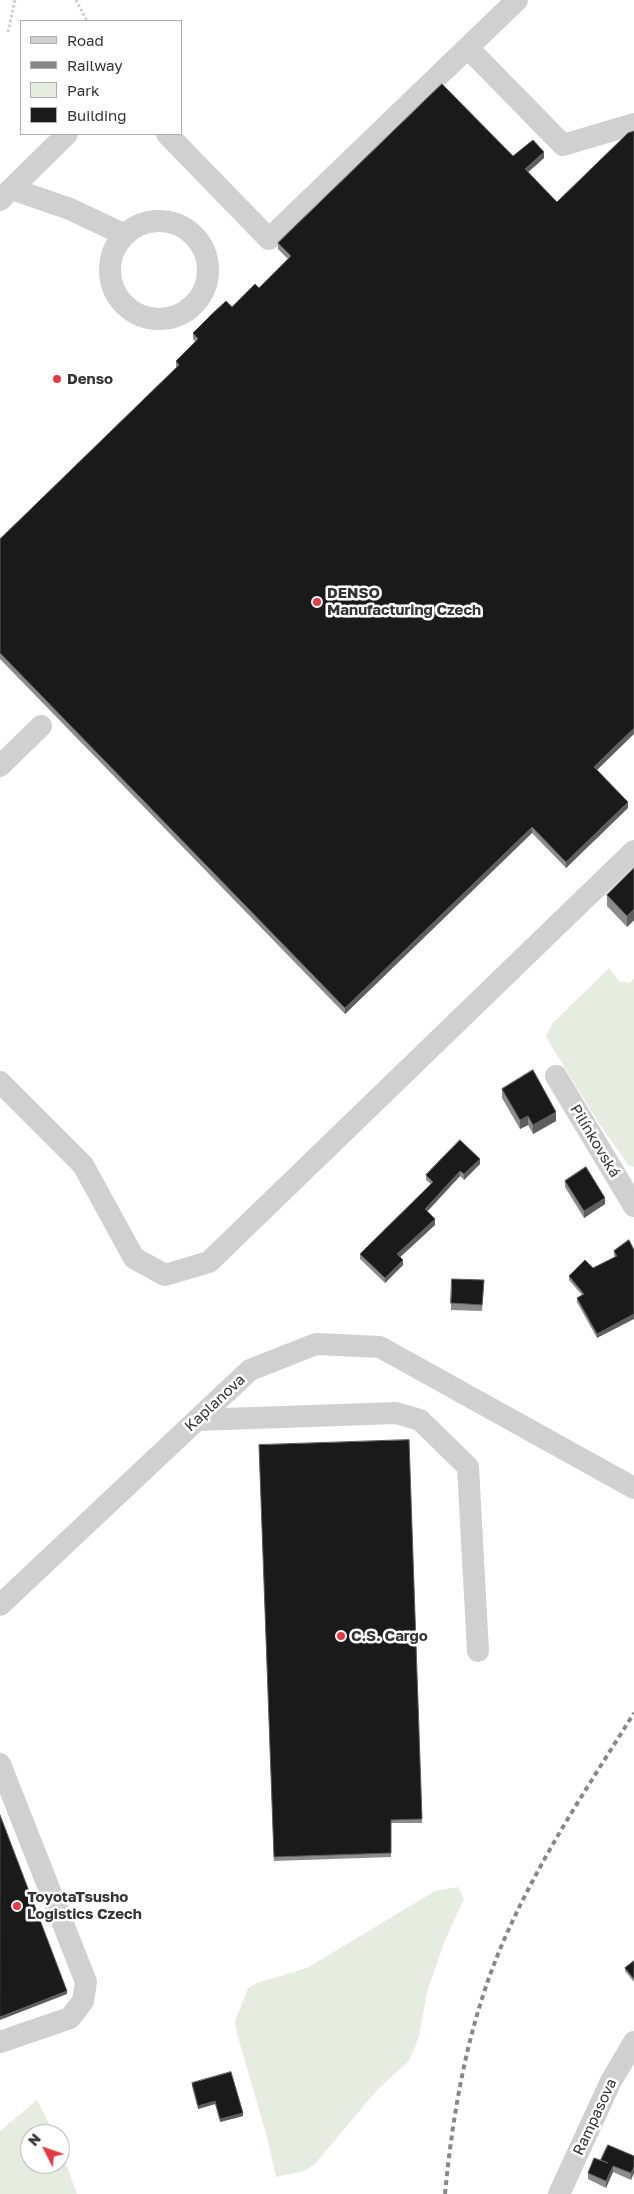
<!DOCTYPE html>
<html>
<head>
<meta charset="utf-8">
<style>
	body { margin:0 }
	#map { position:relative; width:634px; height:2194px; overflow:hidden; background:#fff; font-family:"Golos Text",sans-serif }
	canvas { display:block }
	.legend { position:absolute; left:20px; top:20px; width:162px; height:115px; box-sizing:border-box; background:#fff; border:1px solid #adadad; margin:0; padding:6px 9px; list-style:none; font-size:15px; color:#333 }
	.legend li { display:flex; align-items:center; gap:10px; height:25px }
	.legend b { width:25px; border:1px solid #adadad }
	.north { position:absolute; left:20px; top:2124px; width:50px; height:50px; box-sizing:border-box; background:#fff; border:1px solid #adadad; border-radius:50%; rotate:311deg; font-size:14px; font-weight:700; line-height:20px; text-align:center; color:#333 }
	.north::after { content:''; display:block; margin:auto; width:18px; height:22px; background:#e63946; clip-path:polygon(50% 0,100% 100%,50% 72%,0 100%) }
</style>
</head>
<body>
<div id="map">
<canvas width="634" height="2194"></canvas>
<ul class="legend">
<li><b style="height:6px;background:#d0d0d0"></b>Road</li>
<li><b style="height:6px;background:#888"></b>Railway</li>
<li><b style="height:14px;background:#e6ecdf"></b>Park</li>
<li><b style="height:14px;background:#1a1a1a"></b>Building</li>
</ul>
<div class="north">N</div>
</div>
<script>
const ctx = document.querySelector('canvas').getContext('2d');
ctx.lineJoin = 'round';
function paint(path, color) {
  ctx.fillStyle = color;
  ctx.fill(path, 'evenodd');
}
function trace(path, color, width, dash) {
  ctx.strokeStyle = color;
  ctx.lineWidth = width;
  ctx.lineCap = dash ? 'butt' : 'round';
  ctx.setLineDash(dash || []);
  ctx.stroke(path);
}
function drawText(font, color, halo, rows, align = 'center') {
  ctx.font = font + ' "Golos Text",sans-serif';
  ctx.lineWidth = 5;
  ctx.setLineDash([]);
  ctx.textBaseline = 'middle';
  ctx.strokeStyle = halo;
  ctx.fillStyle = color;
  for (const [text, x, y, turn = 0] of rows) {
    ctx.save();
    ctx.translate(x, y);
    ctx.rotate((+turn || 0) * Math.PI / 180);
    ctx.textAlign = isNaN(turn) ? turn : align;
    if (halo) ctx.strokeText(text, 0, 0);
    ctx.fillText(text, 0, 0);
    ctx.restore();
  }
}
const green = new Path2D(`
	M609,968L619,981L630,983L634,978V1167L628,1165L598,1122L546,1037L552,1024Z
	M458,1887L464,1899L445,1940L427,1992L419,2037L409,2061L378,2089L314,2165L304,2171L276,2177L267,2137L237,2034L235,2021L248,1988L257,1983L307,1968L435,1891Z
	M37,2100L54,2134H30V2164H60V2148L77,2194H0V2131Z`);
const path = new Path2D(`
	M76,0L87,21
	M8,32L15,0`);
const minor = new Path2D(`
	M468,48L563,145L634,124
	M167,134L269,239L517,0
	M12,189L70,209L125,235
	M0,200L67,134
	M110 270a49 49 0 1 1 98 0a49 49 0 1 1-98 0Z
	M0,766L41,726
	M556,1076L634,1206
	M0,1082L83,1165L134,1258L165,1275L209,1262L634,851
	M197,1420L396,1413L420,1420L468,1467L478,1651
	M0,1605L250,1370L316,1344L380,1347L634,1488
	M0,1764L86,1982L83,2001L70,2018L0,2042
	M559,2194L611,2081L634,2042`);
const rail = new Path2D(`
	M445,2194C453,2110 468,2025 501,1947C536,1864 587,1788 634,1713`);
const wall = new Path2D(`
	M513,156L544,158L528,172L597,770L628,808L566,868L532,833L345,1014L0,659V539L177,368L176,367V361L196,342L193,339V333L259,288L288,259L278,249V243Z
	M634,868V920L627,927L607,906V895Z
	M502,1089L556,1121L533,1134L528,1125L520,1129L502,1098Z
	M480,1164L464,1180L460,1176L427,1211L435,1225L400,1257L403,1265L385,1283L360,1259V1254L431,1184L426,1180V1175Z
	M565,1181L605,1204L584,1218L565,1187Z
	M629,1240L597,1338L577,1302V1298L582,1295L569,1280V1276L593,1268L615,1257L614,1255V1251Z
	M484,1286L482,1311L451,1310V1303Z
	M409,1440L422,1823H391V1857L274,1861L259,1445Z
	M634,1961V1982L625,1971V1968Z
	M192,2083L243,2116L220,2122L215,2104L198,2109L192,2086Z
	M634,2156L631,2180L613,2172L606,2188L588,2179V2173L601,2160Z`);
const shadedWall = new Path2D(`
	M544,152V158L525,175V169Z
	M634,728V734L594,773V767Z
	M628,802V808L566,868V862Z
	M532,827V833L345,1014V1008Z
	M634,909V920L627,927V916Z
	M556,1112V1121L533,1134V1125Z
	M528,1116V1125L520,1129V1120Z
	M480,1159V1164L464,1180V1174Z
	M460,1171V1176L425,1214V1209Z
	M605,1198V1204L584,1218V1211Z
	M435,1219V1225L397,1260V1254Z
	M403,1260V1265L385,1283V1278Z
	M634,1314V1319L597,1338V1334Z
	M67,1991V1994L0,2020V2017Z
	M215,2101V2104L198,2109V2106Z
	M243,2113V2116L220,2122V2119Z
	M613,2166V2172L606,2188V2181Z
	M634,2167V2173L631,2180V2173Z`);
const building = new Path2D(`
	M442,84L513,156L533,140L544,152L525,169L557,202L628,133L634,131V728L594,767L628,802L566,862L532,827L345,1008L0,653V539L179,365L176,361L198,339L193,333L213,313L226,301L232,307L255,284L259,288L291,256L278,243Z
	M634,868V909L627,916L607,895Z
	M533,1070L556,1112L533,1125L528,1116L520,1120L502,1089Z
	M460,1140L480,1159L464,1174L460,1171L425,1209L435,1219L397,1254L403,1260L385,1278L360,1254L433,1182L426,1175Z
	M586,1167L605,1198L584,1211L565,1181Z
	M629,1240L634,1250V1314L597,1334L577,1298L584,1294L569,1276L585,1260L593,1268L617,1256L614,1251Z
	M452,1279L484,1280L482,1305L451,1303Z
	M409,1440L422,1819L391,1820V1853L274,1857L259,1445Z
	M0,1815L67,1991L0,2017Z
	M634,1961V1979L625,1968Z
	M231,2072L243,2113L220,2119L215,2101L198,2106L192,2083Z
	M608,2145L634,2156V2167L631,2173L613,2166L606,2181L588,2173L594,2158L608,2163L601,2160Z`);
const markers = [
	[57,379,5,"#e63946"],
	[317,602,5,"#e63946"],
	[341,1636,5,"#e63946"],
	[17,1906,5,"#e63946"]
];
const poiNames = [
	["Denso",67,379],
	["DENSO",327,593],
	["Manufacturing Czech",327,610],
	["C.S. Cargo",351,1636],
	["ToyotaTsusho",27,1897],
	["Logistics Czech",27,1914]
];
const streetNames = [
	["Pilínkovská",595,1141,59],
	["Kaplanova",215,1403,-43],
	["Rampasova",595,2117,-65]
];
paint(green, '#e6ecdf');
trace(path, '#cdcdcd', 3, [2.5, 2.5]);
trace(minor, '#d0d0d0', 22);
trace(rail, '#888', 4, [5, 4]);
paint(wall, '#8c8c8c');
paint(shadedWall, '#5f5f5f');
paint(building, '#1a1a1a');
trace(building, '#5f5f5f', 1);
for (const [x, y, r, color] of markers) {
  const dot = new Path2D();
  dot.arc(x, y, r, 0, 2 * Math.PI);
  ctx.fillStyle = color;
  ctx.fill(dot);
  trace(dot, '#fff', 2);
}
drawText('bold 15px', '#333', '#fff', poiNames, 'left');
drawText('15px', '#333', '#fff', streetNames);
</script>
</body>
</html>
